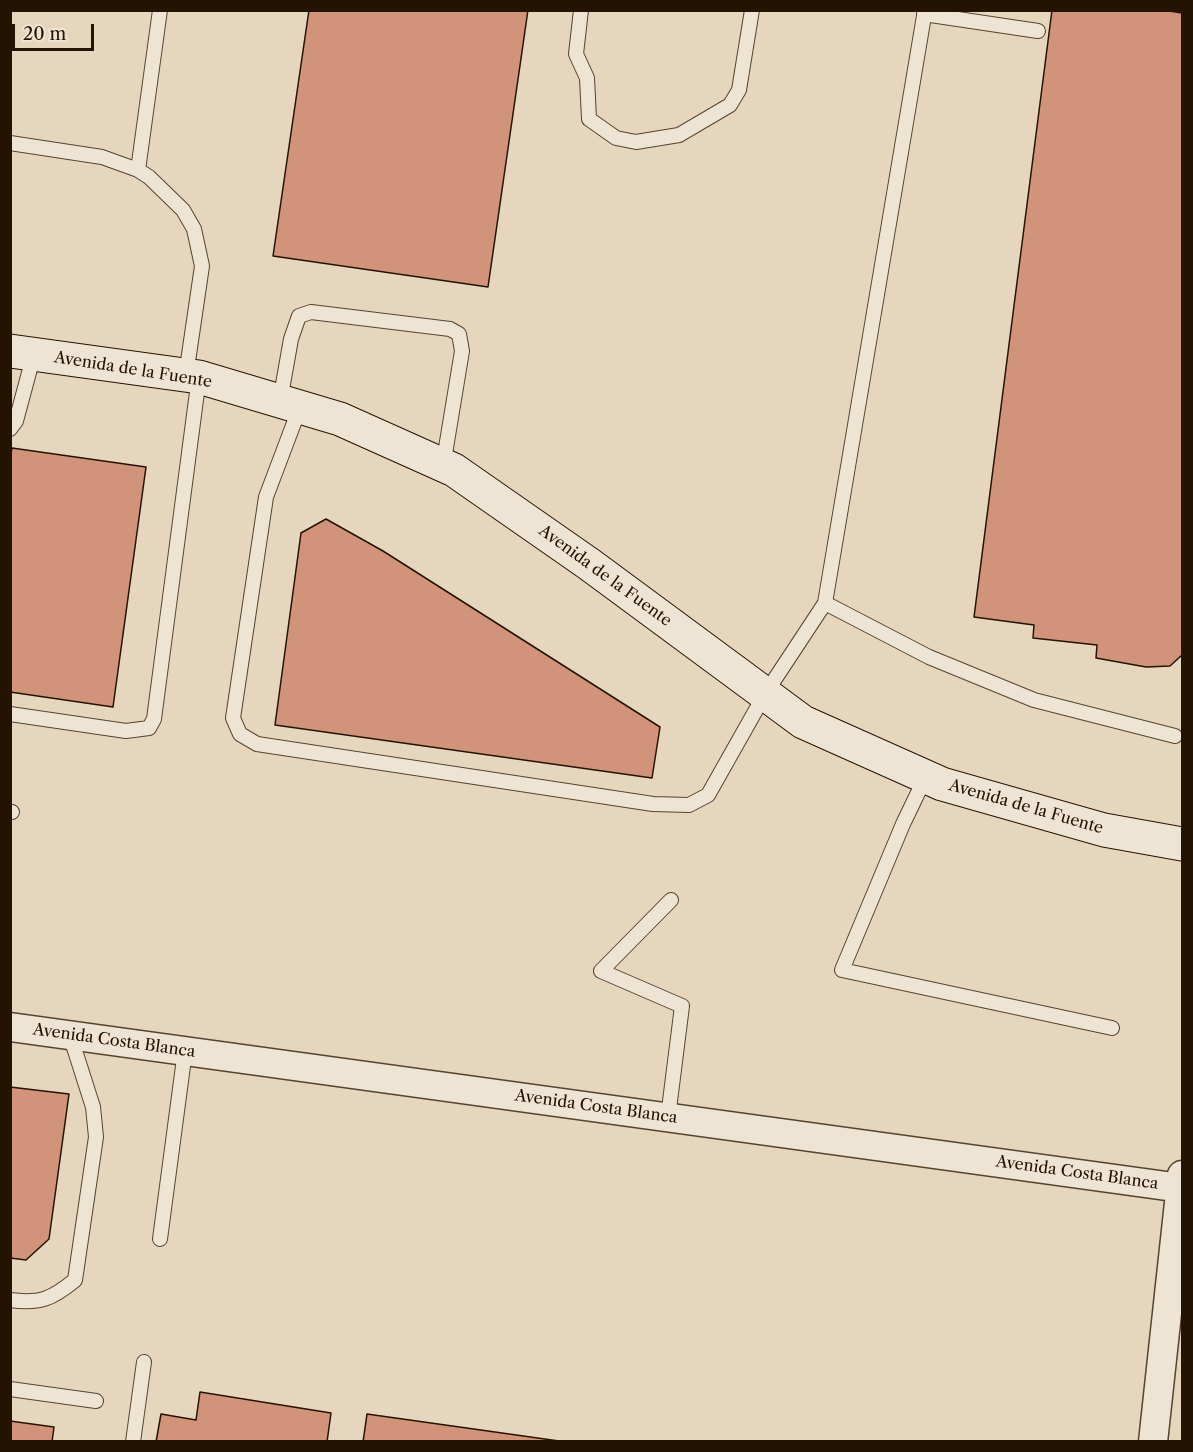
<!DOCTYPE html>
<html>
<head>
<meta charset="utf-8">
<style>
	body { margin:0 }
	#map { position:relative; width:1193px; height:1452px; overflow:hidden; background:#e5d6bd; font-family:"Libre Caslon Text",serif }
	canvas { display:block }
	.frame { position:absolute; inset:0; border:12px solid #251301; pointer-events:none }
	.scale { position:absolute; left:12px; top:24px; width:82px; height:27px; box-sizing:border-box; border:3px solid #251301; border-top:0; padding-left:8px; font-size:18px; line-height:21px; white-space:nowrap; color:#251301; -webkit-text-stroke:4px #eee4d4; paint-order:stroke }
</style>
</head>
<body>
<div id="map">
<canvas width="1193" height="1452"></canvas>
<div class="frame"></div>
<div class="scale">20 m</div>
</div>
<script>
const ctx = document.querySelector('canvas').getContext('2d');
ctx.lineJoin = 'round';
function paint(path, color) {
  ctx.fillStyle = color;
  ctx.fill(path, 'evenodd');
}
function trace(path, color, width, dash) {
  ctx.strokeStyle = color;
  ctx.lineWidth = width;
  ctx.lineCap = dash ? 'butt' : 'round';
  ctx.setLineDash(dash || []);
  ctx.stroke(path);
}
function drawText(font, color, halo, rows, align = 'center') {
  ctx.font = font + ' "Libre Caslon Text",serif';
  ctx.lineWidth = 4.5;
  ctx.setLineDash([]);
  ctx.textBaseline = 'middle';
  ctx.strokeStyle = halo;
  ctx.fillStyle = color;
  for (const [text, x, y, turn = 0] of rows) {
    ctx.save();
    ctx.translate(x, y);
    ctx.rotate((+turn || 0) * Math.PI / 180);
    ctx.textAlign = isNaN(turn) ? turn : align;
    if (halo) ctx.strokeText(text, 0, 0);
    ctx.fillText(text, 0, 0);
    ctx.restore();
  }
}
const building = new Path2D(`
	M309,10H528L488,287L273,256Z
	M1052,10H1163L1182,13V655L1170,666L1146,667L1096,658L1097,645L1033,638L1034,625L974,617Z
	M12,448L146,467L113,707L10,692V459Z
	M326,519L383,551L660,727L652,778L275,725L301,533Z
	M10,1087L69,1094L49,1239L26,1260L10,1258Z
	M200,1392L331,1413L327,1442H156L161,1414L196,1420Z
	M367,1414L566,1442H363Z
	M10,1421L54,1427L52,1442H10Z`);
const lane = new Path2D(`
	M581,10L576,54L587,78L589,119L616,138L636,142L679,135L730,105L739,90L752,10
	M925,10L825,603L929,657L1034,700L1175,736
	M924,14L1038,31
	M10,143L102,157L138,170L149,177L183,210L194,229L202,266L186,375
	M138,170L160,10
	M280,401L291,339L299,316L311,312L450,329L459,334L462,351L443,466
	M300,407L266,497L233,718L240,734L257,744L653,804L689,805L708,795L765,694L825,603
	M10,429L16,421L34,354
	M10,714L126,731L149,728L154,719L199,377
	M926,776L903,824L842,970L1112,1028
	M10,812H12
	M668,1117L682,1006L601,971L671,900
	M160,1239L185,1051
	M10,1300C40,1304 52,1299 75,1280L96,1137L93,1107L70,1035
	M10,1389L96,1401
	M133,1442L144,1362`);
const street = new Path2D(`
	M10,1027L1181,1188
	M1153,1442L1182,1175`);
const secondary = new Path2D(`
	M10,351L199,377L340,419L454,470L589,564L803,722L942,784L1104,830L1182,844`);
const streetNames = [
	["Avenida de la Fuente",133,370,9],
	["Avenida de la Fuente",605,576,36],
	["Avenida de la Fuente",1026,807,16],
	["Avenida Costa Blanca",114,1041,8],
	["Avenida Costa Blanca",596,1107,8],
	["Avenida Costa Blanca",1077,1173,8]
];
paint(building, '#d1947a');
trace(building, '#251301', 1.5);
trace(lane, '#554430', 16);
trace(street, '#554430', 31);
trace(secondary, '#251301', 35);
trace(lane, '#eee4d4', 14);
trace(street, '#eee4d4', 28);
trace(secondary, '#eee4d4', 33);
drawText('16px', '#251301', '#eee4d4', streetNames);
</script>
</body>
</html>
